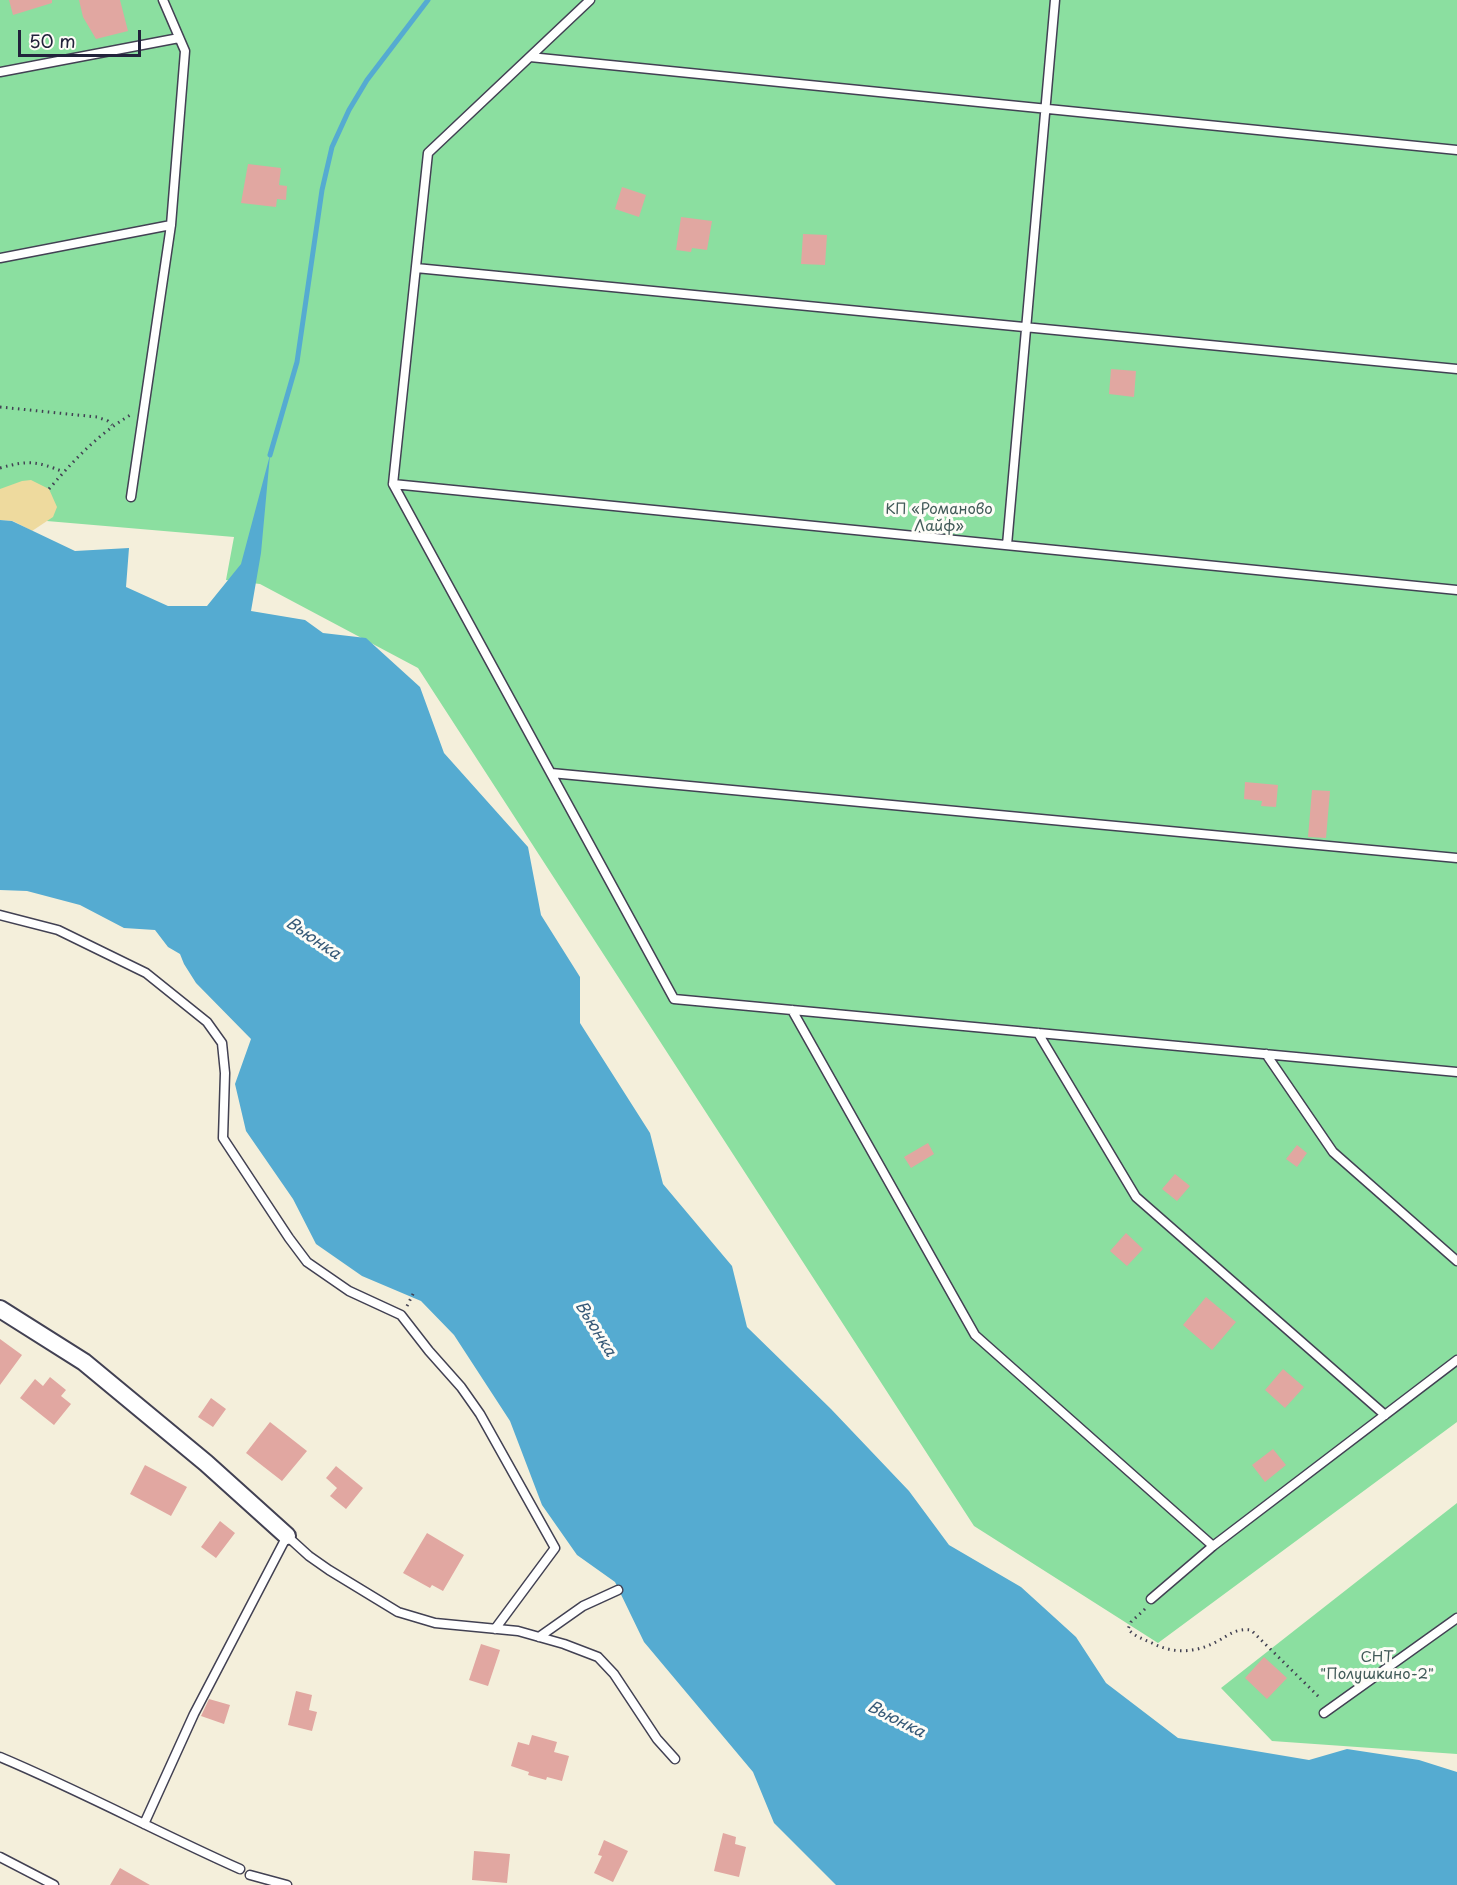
<!DOCTYPE html>
<html>
<head>
<meta charset="utf-8">
<style>
	body { margin:0 }
	#map { position:relative; width:1457px; height:1885px; overflow:hidden; background:#f4efdb; font-family:"Playpen Sans",sans-serif }
	canvas { display:block }
	.scale { position:absolute; left:18px; top:30px; width:123px; height:27px; box-sizing:border-box; border:3px solid #22223b; border-top:0; padding-left:8px; font-size:18px; line-height:21px; white-space:nowrap; color:#22223b; -webkit-text-stroke:4px #fdfcf7; paint-order:stroke }
</style>
</head>
<body>
<div id="map">
<canvas width="1457" height="1885"></canvas>
<div class="scale">50 m</div>
</div>
<script>
const ctx = document.querySelector('canvas').getContext('2d');
ctx.lineJoin = 'round';
function paint(path, color) {
  ctx.fillStyle = color;
  ctx.fill(path, 'evenodd');
}
function trace(path, color, width, dash) {
  ctx.strokeStyle = color;
  ctx.lineWidth = width;
  ctx.lineCap = dash ? 'butt' : 'round';
  ctx.setLineDash(dash || []);
  ctx.stroke(path);
}
function drawText(font, color, halo, rows, align = 'center') {
  ctx.font = font + ' "Playpen Sans",sans-serif';
  ctx.lineWidth = 6;
  ctx.setLineDash([]);
  ctx.textBaseline = 'middle';
  ctx.strokeStyle = halo;
  ctx.fillStyle = color;
  for (const [text, x, y, turn = 0] of rows) {
    ctx.save();
    ctx.translate(x, y);
    ctx.rotate((+turn || 0) * Math.PI / 180);
    ctx.textAlign = isNaN(turn) ? turn : align;
    if (halo) ctx.strokeText(text, 0, 0);
    ctx.fillText(text, 0, 0);
    ctx.restore();
  }
}
const green = new Path2D(`
	M0,0H1457V1422L1158,1643L974,1526L418,668L260,584L226,580L234,537L0,517Z
	M1457,1503V1754L1272,1741L1221,1688Z`);
const sand = new Path2D(`
	M31,480L49,489L57,507L53,517L32,531L13,521L0,520V489L22,481Z`);
const water = new Path2D(`
	M270,455L261,553L251,611L305,620L323,633L366,638L420,687L444,753L528,847L541,915L580,977V1023L650,1133L663,1184L732,1266L747,1327L831,1409L909,1491L949,1545L1021,1587L1076,1637L1106,1683L1178,1738L1309,1760L1347,1749L1419,1760L1457,1772V1885H836L774,1823L753,1772L644,1642L615,1582L577,1555L542,1505L510,1421L454,1335L421,1301L362,1276L316,1244L293,1199L246,1131L235,1084L251,1039L196,983L184,964L180,954L168,947L155,930L124,928L80,905L27,891L0,890V520L12,521L75,551L129,548L126,587L168,606H207L241,564Z`);
const stream = new Path2D(`
	M270,455L297,362L322,190L332,147L349,110L367,80L428,0`);
const building = new Path2D(`
	M9,0H52V3L13,15Z
	M79,0H120L128,31L96,39L83,17Z
	M248,164L281,168L279,185L287,186L286,200L277,199L276,207L241,203Z
	M622,187L646,195L639,217L615,209Z
	M681,217L712,221L707,250L692,248L691,252L676,250Z
	M803,234L827,235L825,265L801,264Z
	M1111,369L1136,371L1134,397L1109,394Z
	M1245,782L1278,785L1276,807L1261,806L1262,801L1244,799Z
	M1312,790L1330,791L1326,838L1308,837Z
	M928,1143L934,1154L911,1168L904,1157Z
	M1297,1145L1307,1153L1297,1167L1286,1159Z
	M1175,1174L1190,1186L1177,1201L1162,1189Z
	M1126,1233L1143,1249L1127,1266L1110,1251Z
	M1206,1297L1236,1322L1212,1350L1183,1325Z
	M0,1339L22,1355L0,1385Z
	M1283,1369L1304,1387L1285,1408L1265,1390Z
	M50,1377L66,1390L61,1396L71,1404L54,1425L20,1398L35,1379L43,1386Z
	M211,1398L226,1409L213,1427L198,1417Z
	M270,1422L307,1451L282,1481L246,1453Z
	M1273,1449L1286,1465L1265,1482L1252,1465Z
	M145,1465L187,1487L171,1516L130,1494Z
	M336,1466L363,1488L346,1509L330,1496L337,1488L326,1478Z
	M220,1521L235,1533L216,1558L201,1547Z
	M427,1533L464,1555L443,1591L432,1585L430,1588L403,1573Z
	M481,1644L500,1650L488,1686L469,1680Z
	M1264,1657L1287,1678L1267,1699L1245,1678Z
	M296,1691L312,1695L309,1710L317,1712L312,1731L288,1725Z
	M209,1699L230,1705L224,1724L201,1716Z
	M532,1735L557,1742L554,1752L569,1756L562,1781L547,1777L546,1780L528,1775L529,1772L511,1766L518,1742L529,1745Z
	M723,1833L736,1837L735,1844L746,1847L739,1877L714,1871Z
	M604,1840L628,1851L613,1882L594,1873L602,1856L598,1855Z
	M474,1851L510,1854L507,1883L472,1880Z
	M120,1868L150,1885H110Z`);
const path = new Path2D(`
	M0,407L97,417L108,421L112,425
	M0,468C29,460 36,461 64,472
	M49,489C74,460 98,434 132,414
	M407,1306L415,1290
	M1145,1609L1131,1622L1128,1629C1134,1636 1143,1639 1152,1643C1173,1654 1195,1653 1216,1642C1229,1635 1236,1628 1251,1630L1321,1699`);
const service = new Path2D(`
	M590,0L428,153L393,484L1457,590
	M530,57L1457,150
	M0,72L179,38
	M0,258L171,225
	M416,268L1457,369
	M393,484L674,999L1457,1072
	M131,497L171,225L185,51L163,0
	M1007,545L1055,0
	M551,773L1457,858
	M0,915L58,930L146,973L207,1022L222,1043L225,1073L223,1138L289,1238L307,1262L349,1291L401,1315L429,1351L461,1387L480,1414L555,1548L495,1629
	M792,1010L975,1335L1213,1546
	M1038,1033L1136,1197L1385,1415
	M1266,1054L1333,1152L1457,1261
	M1151,1599L1213,1546L1457,1360
	M539,1637L583,1606L618,1590
	M1324,1713L1457,1618
	M0,1757C81,1791 159,1833 240,1869
	M144,1824L194,1714L287,1536L309,1556L329,1570L398,1612L435,1623L518,1631L564,1644L598,1657L614,1674L657,1739L675,1759
	M0,1857L54,1885
	M250,1875L287,1885`);
const minor = new Path2D(`
	M0,1309L84,1362L206,1463L287,1536`);
const parkNames = [
	["КП «Романово",939,510],
	["Лайф»",939,527],
	["СНТ",1377,1658],
	["\"Полушкино-2\"",1377,1675]
];
const waterNames = [
	["Вьюнка",313,939,34],
	["Вьюнка",595,1329,58],
	["Вьюнка",896,1720,27]
];
paint(green, '#8bdfa0');
paint(sand, '#eeda9e');
paint(water, '#55abd1');
trace(stream, '#55abd1', 5);
paint(building, '#e1a7a1');
trace(service, '#424153', 11);
trace(minor, '#424153', 20);
trace(path, '#424153', 3, [1.5, 4.5]);
trace(service, '#fff', 8);
trace(minor, '#fff', 16);
drawText('15px', '#425b59', '#fdfcf7', parkNames);
drawText('italic 16px', '#365977', '#fdfcf7', waterNames);
</script>
</body>
</html>
